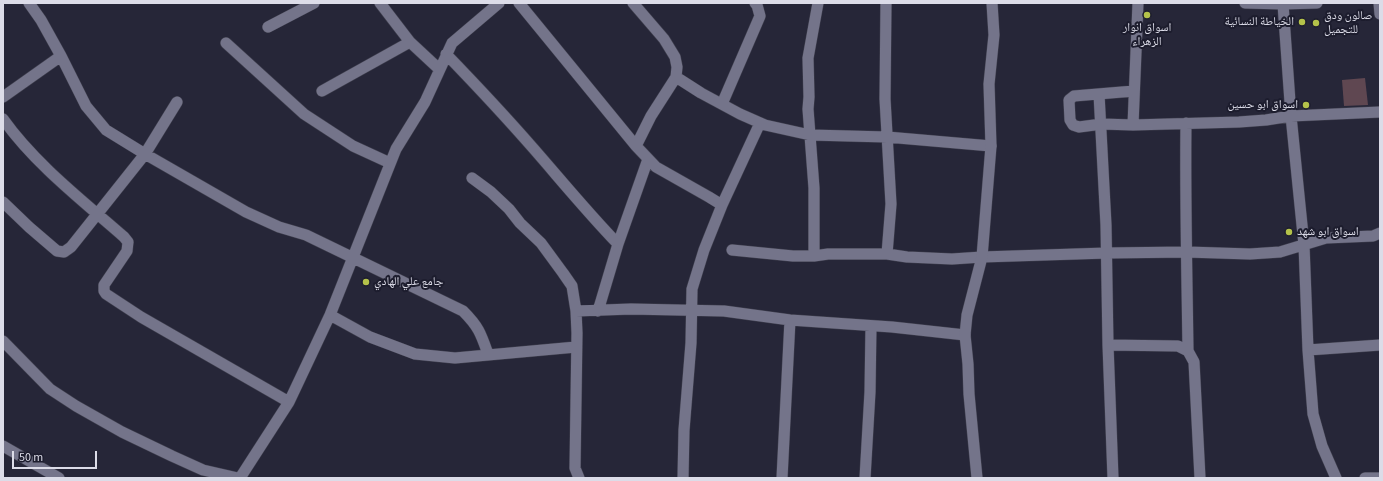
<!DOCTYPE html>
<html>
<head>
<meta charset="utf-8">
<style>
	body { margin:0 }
	#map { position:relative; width:1383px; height:481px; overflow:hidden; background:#262638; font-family:"Source Sans 3",sans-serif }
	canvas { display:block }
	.frame { position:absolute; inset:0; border:4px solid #dcdce8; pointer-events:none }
	.scale { position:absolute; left:12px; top:451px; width:85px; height:18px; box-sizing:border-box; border:2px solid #dcdce8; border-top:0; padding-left:5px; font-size:12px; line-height:14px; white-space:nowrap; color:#dcdce8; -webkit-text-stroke:3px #1d1d2e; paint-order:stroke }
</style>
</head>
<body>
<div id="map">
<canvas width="1383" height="481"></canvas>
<div class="frame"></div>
<div class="scale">50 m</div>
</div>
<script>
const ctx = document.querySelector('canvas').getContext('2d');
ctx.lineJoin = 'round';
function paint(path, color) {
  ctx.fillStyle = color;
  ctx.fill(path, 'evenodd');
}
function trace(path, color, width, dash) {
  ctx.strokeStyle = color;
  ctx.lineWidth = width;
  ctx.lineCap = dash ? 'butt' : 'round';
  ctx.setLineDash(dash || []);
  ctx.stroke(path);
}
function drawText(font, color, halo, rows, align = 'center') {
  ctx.font = font + ' "Source Sans 3","Noto Naskh Arabic",sans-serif';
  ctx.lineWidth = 4;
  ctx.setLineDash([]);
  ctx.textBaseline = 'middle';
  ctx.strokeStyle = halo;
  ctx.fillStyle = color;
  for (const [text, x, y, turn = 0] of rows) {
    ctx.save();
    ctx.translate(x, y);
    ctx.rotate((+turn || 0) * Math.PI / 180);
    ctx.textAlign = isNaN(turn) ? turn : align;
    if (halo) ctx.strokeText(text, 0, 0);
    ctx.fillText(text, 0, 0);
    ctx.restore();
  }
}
const green = new Path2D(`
	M1365,78L1368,105L1344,106L1342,80Z`);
const minor = new Path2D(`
	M29,3L41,20L61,56L86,106L106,130L145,154L246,212L279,227L306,235L463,311C479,327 481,334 488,354
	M380,3L410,42L439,69
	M519,3L636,146L651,116L676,77L677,67L675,57L664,39L633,3
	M886,3L885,99L891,204L887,254
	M1379,3L1380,14
	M1283,4L1291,116L1304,245L1308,350L1313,414L1322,446L1336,478
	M268,27L314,3
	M226,43L304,114L353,146L390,163
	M446,54C476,85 505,116 533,148C561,180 588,213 618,244
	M676,77L701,93L740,114L765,125L810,135L887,137L991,146
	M322,91L410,42
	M1134,91L1074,96L1069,100L1070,120L1073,125L1079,127L1102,124L1133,125L1239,122L1266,120L1291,116L1380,112
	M1099,94L1106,225L1108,345L1113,478
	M3,97L61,56
	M722,104L760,16L757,5L755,3
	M3,119C35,164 83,201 124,237L128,242L127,251L104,285V291L106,294L141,317L289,402
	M1186,123C1185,199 1187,275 1188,351
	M1133,125L1138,3
	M636,146L656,167L709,197L722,205
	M472,178L491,192L509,209L520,223L541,243L563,273L572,286L576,311L577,333L575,468L579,478
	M3,202L29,227L57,251L64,252L71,247L145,154L177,102
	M732,250L793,256H814V188L808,109L809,97L808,58L818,3
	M814,256L828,254H887L907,257L952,259L982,257L1107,253L1187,252L1250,254L1280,252L1326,238L1373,236L1380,233
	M576,311L631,309L724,311L790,320L892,327L965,335
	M598,311L618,244L648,159
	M330,315L370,337L415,354L455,358L576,347
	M3,341L50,389L76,406L122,432L172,456L203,470L238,478
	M1108,345L1178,346L1188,351L1194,362L1200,478
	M1308,350L1380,345
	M3,446L59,478
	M240,478L289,402L298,383L330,315L396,149L425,102L452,43L499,3
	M683,478L684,430L691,343L692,289L704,250L722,205L760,123
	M782,478L790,320
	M865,478L870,392L871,326
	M1365,478H1380`);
const tertiary = new Path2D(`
	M1245,3L1283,4L1317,3
	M977,478L969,394L968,364L965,335L967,315L982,257L991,146L989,84L994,35L992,3`);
const markers = [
	[1147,15,4,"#b4c24a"],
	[1302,22,4,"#b4c24a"],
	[1316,23,4,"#b4c24a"],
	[1306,105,4,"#b4c24a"],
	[1289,232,4,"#b4c24a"],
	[366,282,4,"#b4c24a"]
];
const poiNames = [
	["صالون ودق",1324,16],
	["للتجميل",1324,30],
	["الخياطة النسائية",1294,22,"right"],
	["اسواق انوار",1147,28,"center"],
	["الزهراء",1147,42,"center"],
	["اسواق ابو حسين",1298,105,"right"],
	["اسواق ابو شهد",1297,232],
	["جامع علي الهادي",374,282]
];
paint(green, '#5f4751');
trace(minor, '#40404f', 12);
trace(tertiary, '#40404f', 12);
trace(minor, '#74748a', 11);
trace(tertiary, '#74748a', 11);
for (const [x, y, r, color] of markers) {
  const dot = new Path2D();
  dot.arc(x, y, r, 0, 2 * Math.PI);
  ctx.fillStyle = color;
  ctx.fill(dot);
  trace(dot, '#1d1d2e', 1.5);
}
drawText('12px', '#dcdce8', '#1d1d2e', poiNames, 'left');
</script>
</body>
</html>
